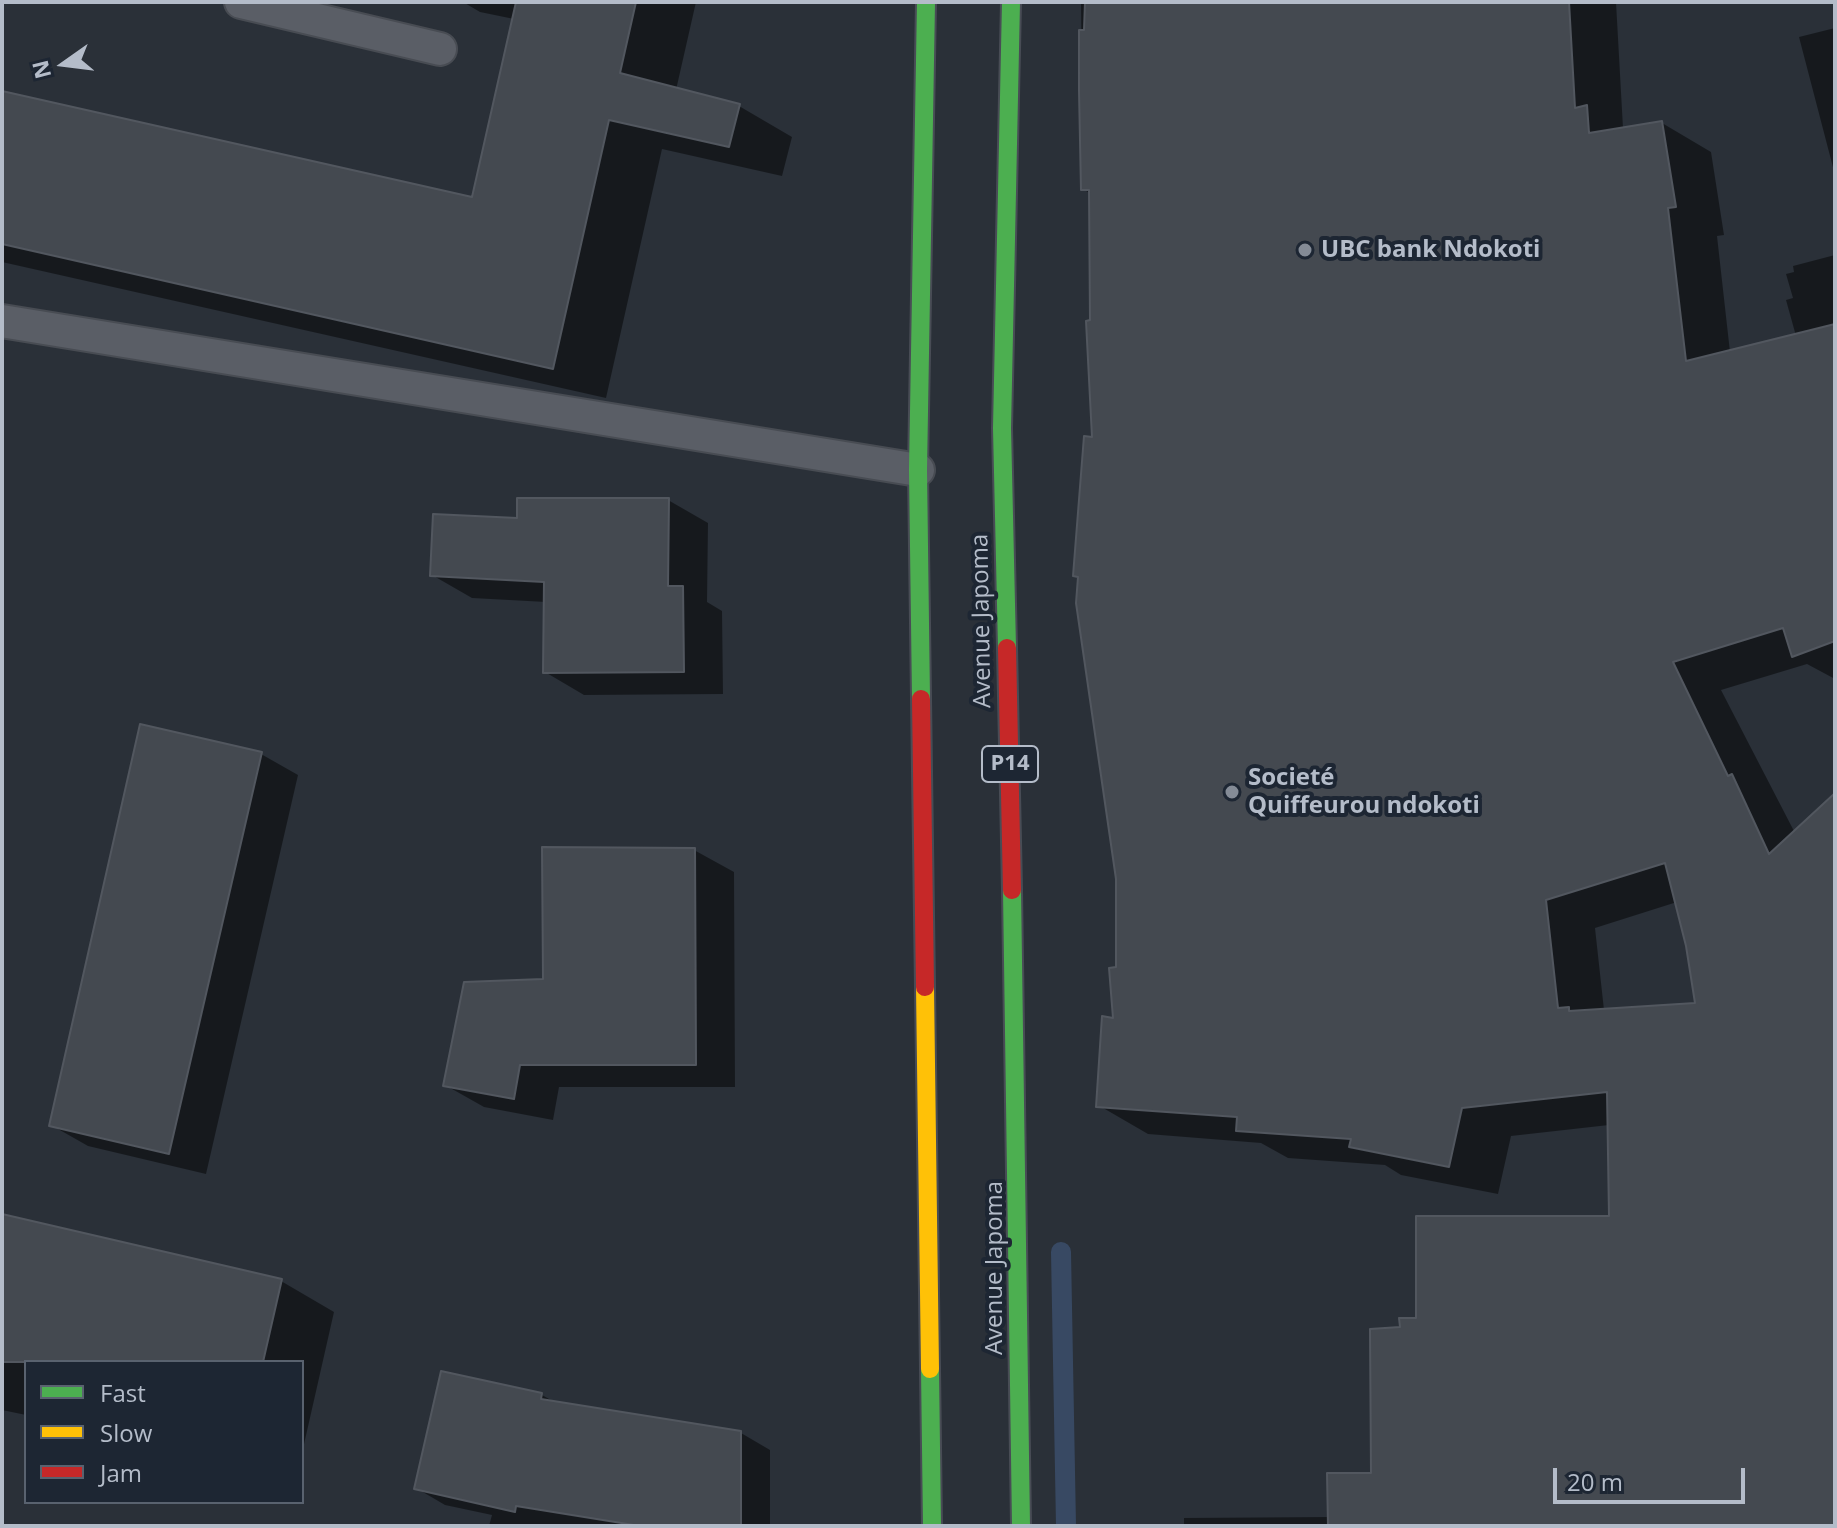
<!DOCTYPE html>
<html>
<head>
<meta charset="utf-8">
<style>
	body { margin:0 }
	#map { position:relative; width:1837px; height:1528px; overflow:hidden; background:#2a3038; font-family:"Open Sans",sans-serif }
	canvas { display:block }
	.frame { position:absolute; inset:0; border:4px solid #b4bcc9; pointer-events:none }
	.legend { position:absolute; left:24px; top:1360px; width:280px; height:144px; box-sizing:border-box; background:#1d2633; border:2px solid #59626f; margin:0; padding:10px 14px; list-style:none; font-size:24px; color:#b4bcc9 }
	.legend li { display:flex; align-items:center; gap:16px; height:40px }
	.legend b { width:40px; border:2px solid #59626f }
	.north { position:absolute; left:24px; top:24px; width:80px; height:80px; -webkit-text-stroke:6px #1d2633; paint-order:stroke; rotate:256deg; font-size:22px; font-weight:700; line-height:32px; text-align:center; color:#b4bcc9 }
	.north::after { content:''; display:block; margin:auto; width:28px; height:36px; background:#b4bcc9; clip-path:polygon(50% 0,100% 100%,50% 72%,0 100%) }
	.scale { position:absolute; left:1553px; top:1468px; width:192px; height:36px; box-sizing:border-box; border:4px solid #b4bcc9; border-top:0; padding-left:10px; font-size:24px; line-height:28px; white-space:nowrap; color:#b4bcc9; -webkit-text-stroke:6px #1d2633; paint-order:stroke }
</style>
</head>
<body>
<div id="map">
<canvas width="1837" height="1528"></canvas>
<div class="frame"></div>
<ul class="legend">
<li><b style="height:10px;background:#4caf50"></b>Fast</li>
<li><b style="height:10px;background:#ffc107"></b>Slow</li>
<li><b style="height:10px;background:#c62828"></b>Jam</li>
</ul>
<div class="north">N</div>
<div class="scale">20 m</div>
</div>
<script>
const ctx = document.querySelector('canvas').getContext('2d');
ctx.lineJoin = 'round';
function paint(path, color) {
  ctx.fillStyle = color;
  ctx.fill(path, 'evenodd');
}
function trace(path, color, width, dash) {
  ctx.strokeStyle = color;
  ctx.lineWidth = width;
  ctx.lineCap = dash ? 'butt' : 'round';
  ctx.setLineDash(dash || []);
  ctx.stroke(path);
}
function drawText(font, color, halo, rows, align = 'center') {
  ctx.font = font + ' "Open Sans",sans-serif';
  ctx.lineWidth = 8;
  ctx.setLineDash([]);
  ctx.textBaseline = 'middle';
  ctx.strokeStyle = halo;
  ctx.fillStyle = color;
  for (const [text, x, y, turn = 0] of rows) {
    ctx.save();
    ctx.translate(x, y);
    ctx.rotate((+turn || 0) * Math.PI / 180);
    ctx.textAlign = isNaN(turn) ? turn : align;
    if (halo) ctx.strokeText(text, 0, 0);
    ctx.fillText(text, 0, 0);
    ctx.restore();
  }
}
const shadow = new Path2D(`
	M463,2H696L676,90L739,106L792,137L782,176L662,149L606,398L2,262V93L473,199L514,19L480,12Z
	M1081,2H1616L1623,128L1662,123L1711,152L1724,235L1717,236L1730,352L1796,336L1786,300L1793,298L1786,274L1794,272L1793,266L1835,255V679L1807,664L1721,690L1795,833L1835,803V1526H1184V1518L1329,1517L1373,1475L1402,1329L1611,1218L1609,1125L1511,1136L1498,1194L1401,1175L1385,1165L1288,1158L1261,1143L1148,1134L1098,1105L1115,1020L1118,879L1094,439L1091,194L1083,189ZM1677,902L1697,1005L1604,1010L1595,928Z
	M1835,28V175L1799,37Z
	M668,500L708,523L707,602L722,611L723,694L584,695L545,672L546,602L472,598L432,575L519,520Z
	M261,754L298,775L206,1174L88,1146L51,1125Z
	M694,850L734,872L735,1087H559L553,1120L484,1107L445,1085L545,981Z
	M2,1216L281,1281L334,1312L302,1453V1362H26V1415L2,1410Z
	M542,1395L556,1403L741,1433L770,1450V1526H489L492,1515L445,1505L416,1488Z`);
const stream = new Path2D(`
	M1061,1252L1066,1526`);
const building = new Path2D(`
	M516,2H636L620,73L740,104L729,147L609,120L553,369L2,244V91L472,197Z
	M1085,2H1569L1575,108L1587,105L1589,133L1662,121L1676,207L1668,208L1686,361L1835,324V641L1792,657L1783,628L1673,662L1728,776L1732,774L1769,854L1835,793V1526H1328L1327,1473H1371L1370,1329L1400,1327L1399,1318H1416V1216H1609L1607,1092L1462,1108L1449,1167L1349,1147L1351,1139L1236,1131L1237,1117L1096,1107L1102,1016L1113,1018L1109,968L1116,967V879L1076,603L1078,577L1073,576L1084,436L1092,437L1086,321L1090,320L1089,190H1081L1079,91V30H1084ZM1665,863L1686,946L1695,1003L1569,1011V1007L1558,1008L1546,900Z
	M517,498H669L668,586H683L684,672L543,673L544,582L430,576L433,514L517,518Z
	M140,724L262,752L169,1154L49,1126Z
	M542,847L695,848L696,1065H520L514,1099L443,1086L464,982L543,979Z
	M2,1214L282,1279L263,1362H2Z
	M441,1371L542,1393L541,1399L741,1431V1526H640L516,1506L515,1512L414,1489Z`);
const lane = new Path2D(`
	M241,2L440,49
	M2,321L918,470`);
const fast = new Path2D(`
	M1007,648L1002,428L1011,2
	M921,699L918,470L926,2
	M1012,890L1021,1526
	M930,1369L932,1526`);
const slow = new Path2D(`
	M925,987L930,1369`);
const jam = new Path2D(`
	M1007,648L1012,890
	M921,699L925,987`);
const markers = [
	[1305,250,8,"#848b96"],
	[1232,792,8,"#848b96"]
];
const shields = [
	[1010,764,56]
];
const shieldNames = [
	["P14",1010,764]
];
const poiNames = [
	["UBC bank Ndokoti",1321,250],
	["Societé",1248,778],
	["Quiffeurou ndokoti",1248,806]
];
const streetNames = [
	["Avenue Japoma",982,621,-91],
	["Avenue Japoma",995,1268,-90]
];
paint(shadow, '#0007');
trace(stream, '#384963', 20);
paint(building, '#444950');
trace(building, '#52575f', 2);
trace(lane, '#484c53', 36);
trace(fast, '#484c55', 22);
trace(slow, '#484c55', 22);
trace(jam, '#484c55', 22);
trace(lane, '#5a5e66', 32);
trace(fast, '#4caf50', 18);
trace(slow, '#ffc107', 18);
trace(jam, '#c62828', 18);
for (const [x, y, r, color] of markers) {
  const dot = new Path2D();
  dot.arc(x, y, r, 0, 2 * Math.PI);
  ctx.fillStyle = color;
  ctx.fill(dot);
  trace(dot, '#1d2633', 3);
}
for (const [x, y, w] of shields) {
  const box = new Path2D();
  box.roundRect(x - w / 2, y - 18, w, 36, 6);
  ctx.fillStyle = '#1d2633';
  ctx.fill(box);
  trace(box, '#b4bcc9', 2);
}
drawText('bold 22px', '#b4bcc9', null, shieldNames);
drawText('bold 24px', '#b4bcc9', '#1d2633', poiNames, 'left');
drawText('24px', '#b4bcc9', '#1d2633', streetNames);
</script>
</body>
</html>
